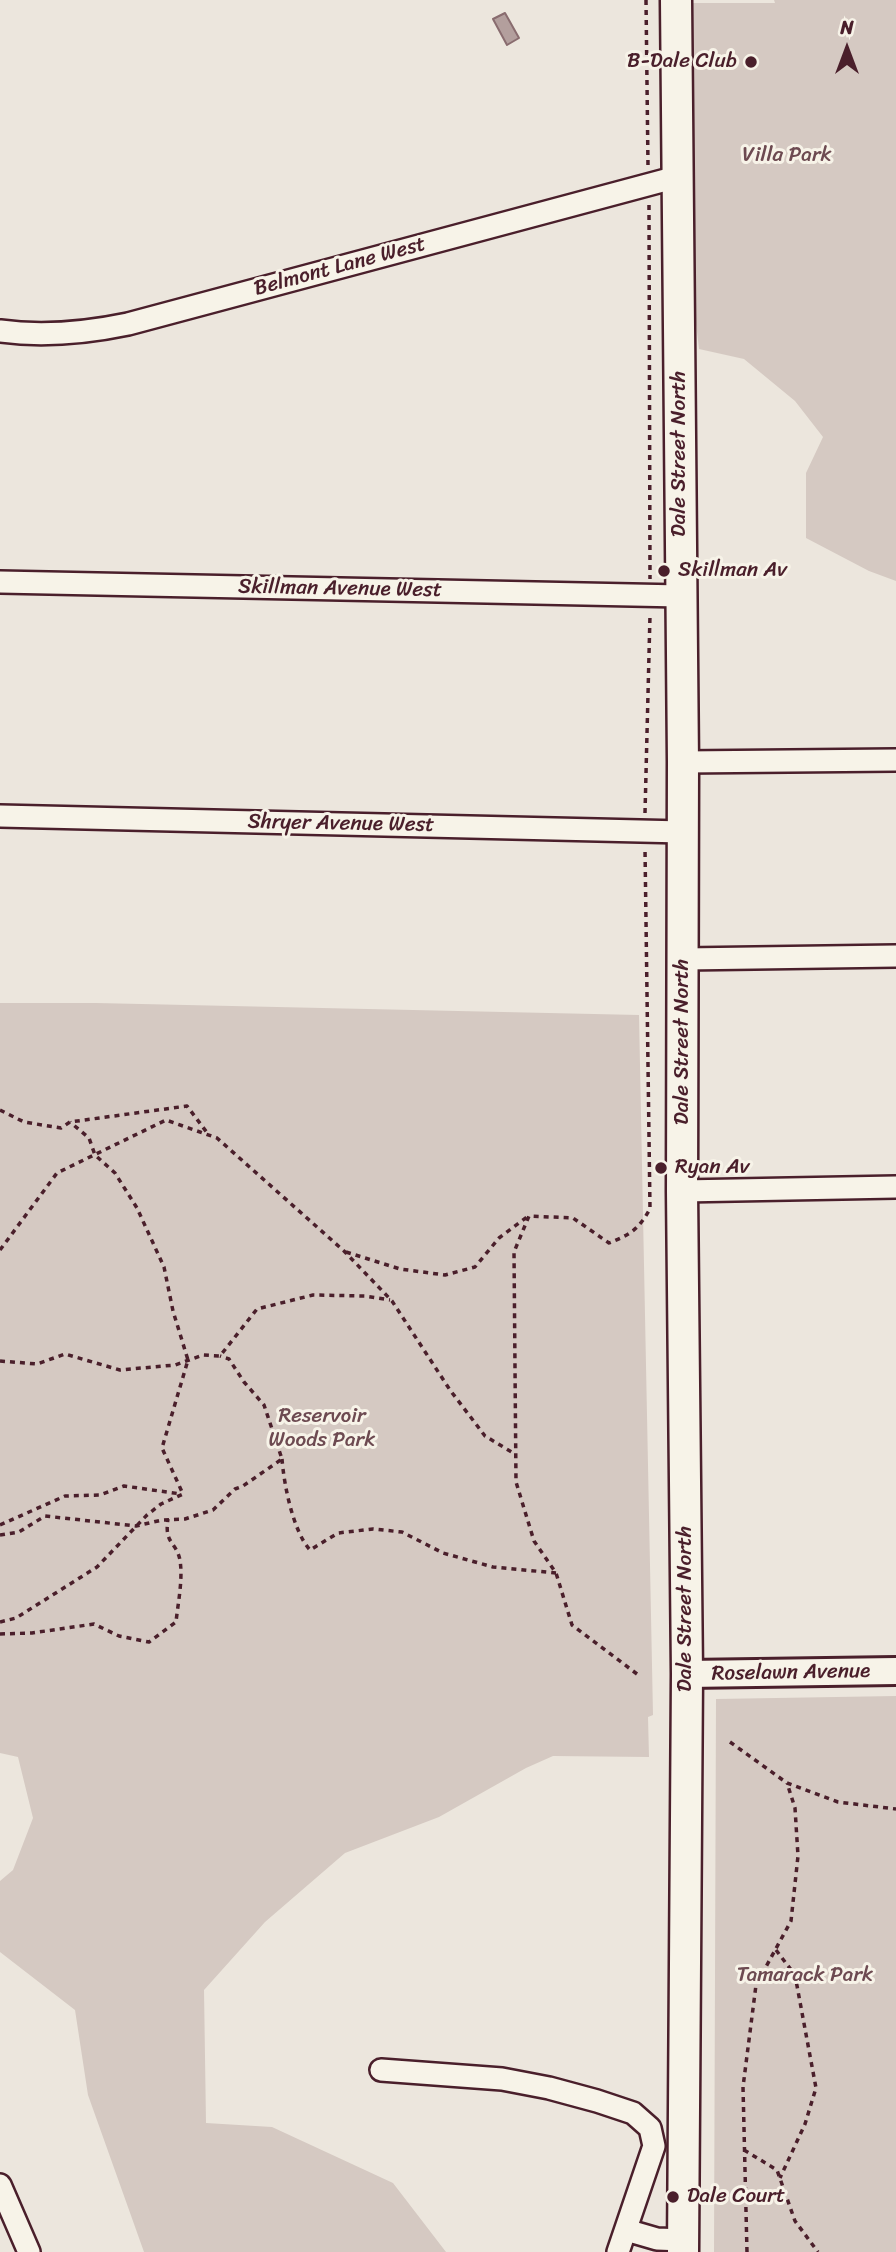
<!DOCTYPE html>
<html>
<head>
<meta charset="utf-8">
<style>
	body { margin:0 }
	#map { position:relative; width:896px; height:2252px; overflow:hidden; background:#ece6dd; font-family:Sriracha,sans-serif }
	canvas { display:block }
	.north { position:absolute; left:812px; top:14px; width:70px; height:70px; -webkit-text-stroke:5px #f7f3e8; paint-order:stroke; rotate:0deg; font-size:19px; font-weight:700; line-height:28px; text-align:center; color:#4a1f2b }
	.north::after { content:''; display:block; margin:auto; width:24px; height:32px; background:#4a1f2b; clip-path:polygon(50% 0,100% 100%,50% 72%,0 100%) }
</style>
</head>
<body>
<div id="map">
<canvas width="896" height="2252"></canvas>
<div class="north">N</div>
</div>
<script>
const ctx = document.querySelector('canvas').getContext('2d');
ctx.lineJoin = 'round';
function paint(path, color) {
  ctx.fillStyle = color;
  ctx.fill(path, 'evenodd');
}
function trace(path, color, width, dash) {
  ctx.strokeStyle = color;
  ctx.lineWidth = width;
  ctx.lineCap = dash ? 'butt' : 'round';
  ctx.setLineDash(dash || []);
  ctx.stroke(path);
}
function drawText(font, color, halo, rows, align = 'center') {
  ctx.font = font + ' Sriracha,sans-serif';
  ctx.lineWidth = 6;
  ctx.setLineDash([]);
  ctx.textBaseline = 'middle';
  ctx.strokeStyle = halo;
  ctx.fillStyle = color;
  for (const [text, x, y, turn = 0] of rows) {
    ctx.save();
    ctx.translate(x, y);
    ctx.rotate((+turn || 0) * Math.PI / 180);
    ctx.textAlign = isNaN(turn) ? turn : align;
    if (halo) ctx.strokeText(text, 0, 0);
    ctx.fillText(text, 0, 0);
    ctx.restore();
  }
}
const green = new Path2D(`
	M774,0H896V581L869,571L806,538V473L823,437L795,401L744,359L699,349L696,323L679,309L676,3H775Z
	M0,1003H96L639,1015L653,1715L648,1717L649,1757L553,1756L526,1768L439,1817L345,1853L265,1922L204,1990L206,2123L272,2127L393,2183L446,2252H144L88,2095L75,2010L0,1952V1881L13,1870L33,1818L18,1757L0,1753Z
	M896,1696V2252H714L716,1699Z`);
const water = new Path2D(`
	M505,13L519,38L507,45L493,19Z`);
const path = new Path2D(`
	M646,0L648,166
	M649,205L650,579
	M645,813L650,615
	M0,1110L24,1122L61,1128L70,1122L187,1106L208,1134
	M0,1250L57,1173L166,1120L217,1138L344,1251L392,1301L450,1390L485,1436L515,1454
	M346,1252L400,1269L445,1275L475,1267L499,1238L527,1217
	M0,1361L37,1364L65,1354L120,1370L175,1365L203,1355L220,1356L257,1309L313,1295L365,1296L390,1300
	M282,1459C284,1485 293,1531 310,1550L338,1533L373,1529L402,1532L443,1553L493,1567L556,1573
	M0,1525L65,1496L100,1495L124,1486L181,1494
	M0,1535L19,1532L45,1516L136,1526L162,1520L185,1519L213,1510L235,1489L243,1486L282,1459L264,1405L244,1382L229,1359L220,1356
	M0,1622L16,1618L97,1567L147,1515L161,1504L183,1494L162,1448L188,1360L173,1311L164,1267L137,1208L115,1173L95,1155L89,1138L70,1122
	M0,1634L32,1633L94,1624L119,1636L149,1642L176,1622C178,1603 183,1580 180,1560C176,1541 164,1544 168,1519
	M637,1674L572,1625L556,1573L534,1541L516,1482L514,1252L529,1216L573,1218L609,1243C631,1234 638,1230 650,1209L645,849
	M730,1742L787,1783L838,1802L896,1809
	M776,1950L795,1975L816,2088L805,2124L780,2178
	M744,2150L777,2170L795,2221L818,2252
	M747,2252L743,2087L756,1985L791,1921L798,1856L795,1808L787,1783`);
const minor = new Path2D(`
	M0,331C44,337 85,333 128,324L677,177
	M0,582L681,596
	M683,762L896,760
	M0,816L683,832
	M684,959L896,956
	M682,1191L896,1187
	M381,2070L502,2079L549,2088L597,2101L633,2113L650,2128L654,2146L618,2252
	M0,2185L29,2252
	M626,2230L657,2239L683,2240`);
const tertiary = new Path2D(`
	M687,1674L896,1671`);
const secondary = new Path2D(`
	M676,0L683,762L682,1191L687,1674L683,2252`);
const markers = [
	[751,62,7,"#4a1f2b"],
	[664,571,7,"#4a1f2b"],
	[661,1168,7,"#4a1f2b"],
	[673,2197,7,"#4a1f2b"]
];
const poiNames = [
	["B-Dale Club",737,62,"right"],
	["Skillman Av",678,571],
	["Ryan Av",675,1168],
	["Dale Court",687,2197]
];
const parkNames = [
	["Villa Park",787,156],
	["Reservoir",322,1417],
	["Woods Park",322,1441],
	["Tamarack Park",805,1976]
];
const streetNames = [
	["Belmont Lane West",340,267,-15],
	["Dale Street North",680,454,-90],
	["Skillman Avenue West",340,589,1],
	["Shryer Avenue West",341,824,1],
	["Dale Street North",683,1042,-90],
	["Dale Street North",686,1609,-90],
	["Roselawn Avenue",791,1673,-1]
];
paint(green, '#d5c9c2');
paint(water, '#b39f9d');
trace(water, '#896c6f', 2);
trace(minor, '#4a1f2b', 26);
trace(tertiary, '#4a1f2b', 32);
trace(secondary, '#4a1f2b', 35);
trace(path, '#4a1f2b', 3.5, [5, 5]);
trace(minor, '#f7f3e8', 21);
trace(tertiary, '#f7f3e8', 26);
trace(secondary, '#f7f3e8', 30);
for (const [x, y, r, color] of markers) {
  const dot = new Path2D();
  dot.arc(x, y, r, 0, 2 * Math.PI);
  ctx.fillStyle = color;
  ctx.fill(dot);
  trace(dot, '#f7f3e8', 2.5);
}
drawText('21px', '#4a1f2b', '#f7f3e8', poiNames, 'left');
drawText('21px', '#6d4a51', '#f7f3e8', parkNames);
drawText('21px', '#4a1f2b', '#f7f3e8', streetNames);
</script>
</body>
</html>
